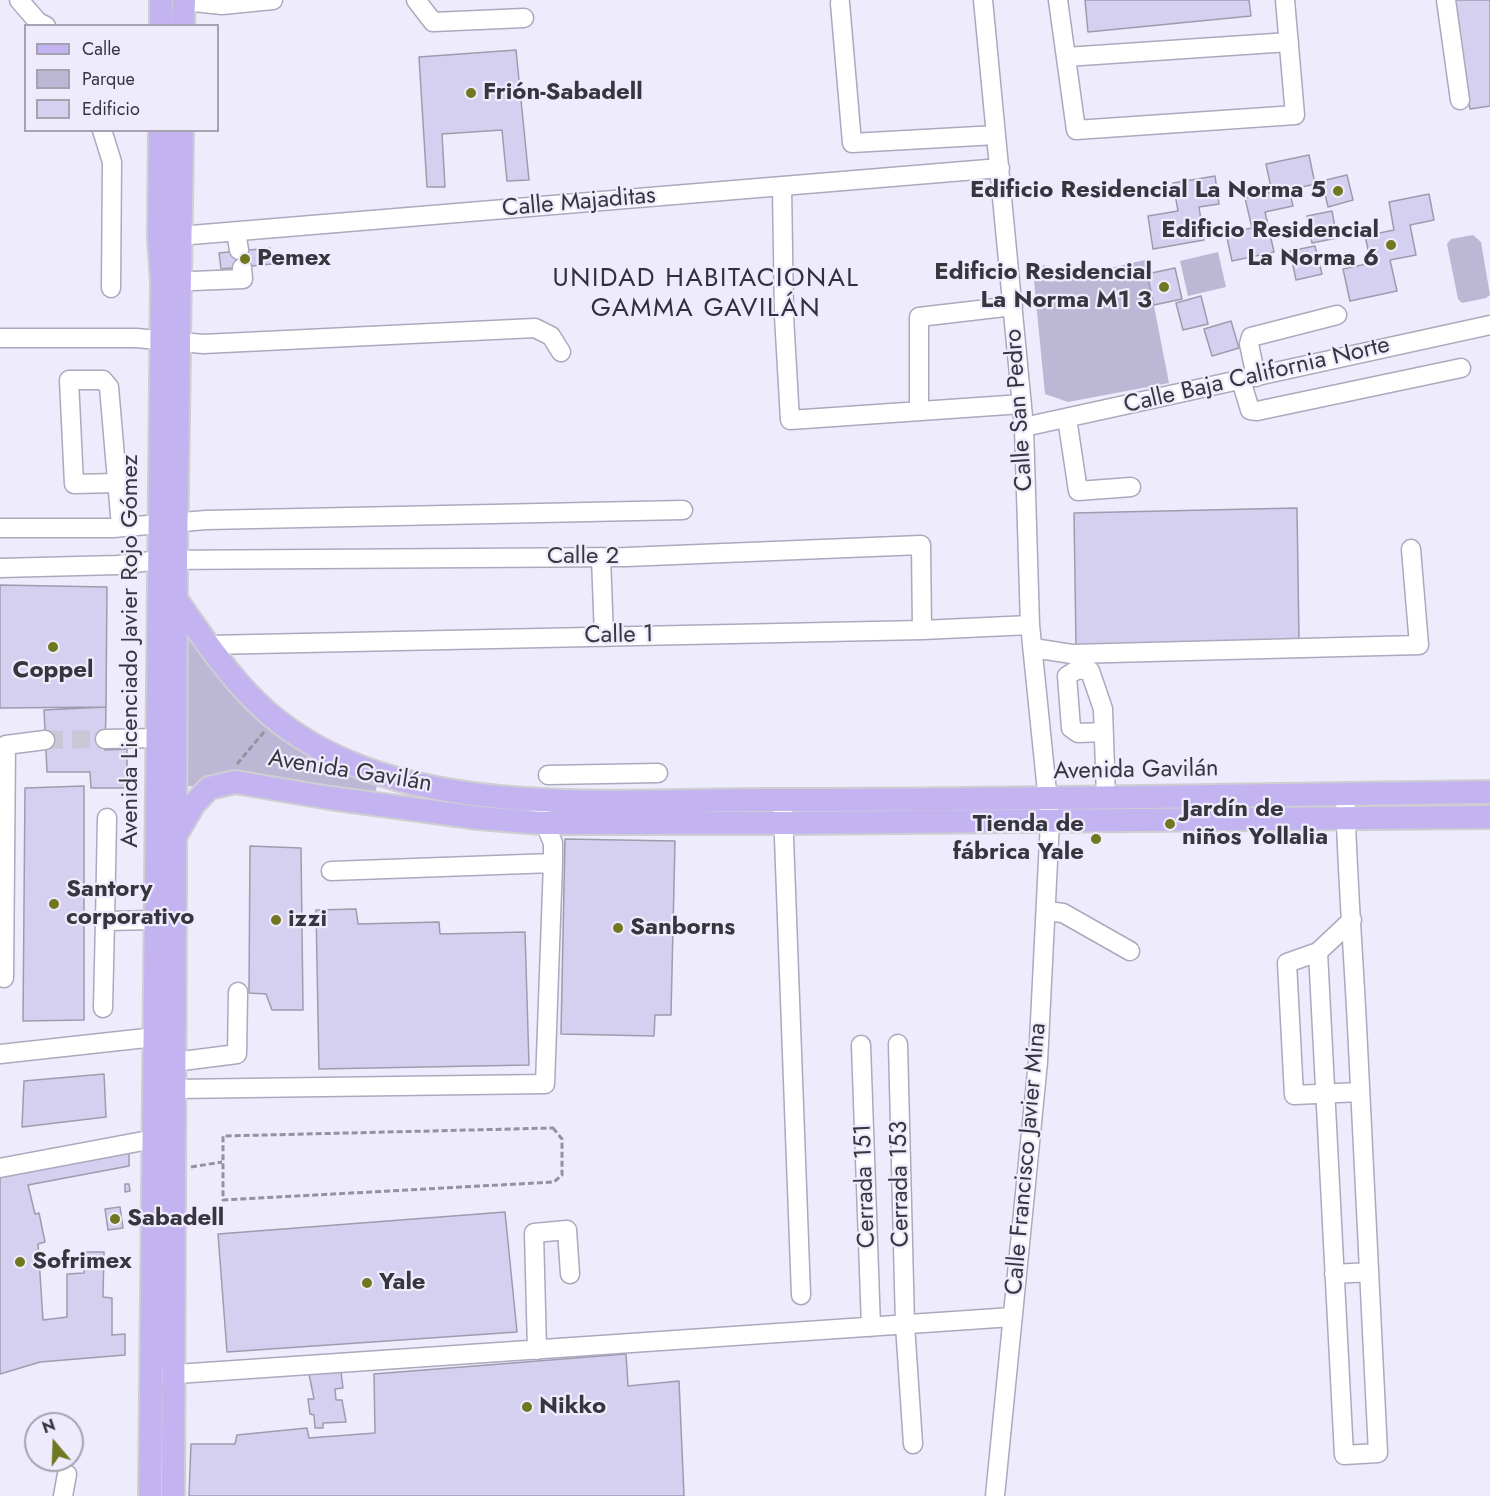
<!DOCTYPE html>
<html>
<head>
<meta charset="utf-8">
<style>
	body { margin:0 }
	#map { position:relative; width:1490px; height:1496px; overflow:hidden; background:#eeebfc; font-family:Jost,sans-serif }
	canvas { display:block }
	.legend { position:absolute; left:24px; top:24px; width:195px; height:108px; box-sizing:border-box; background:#eeebfc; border:2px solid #a5a3b0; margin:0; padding:8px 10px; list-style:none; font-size:18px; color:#37363e }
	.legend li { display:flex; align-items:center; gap:12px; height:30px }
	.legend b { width:30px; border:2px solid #a5a3b0 }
	.north { position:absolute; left:24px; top:1412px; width:60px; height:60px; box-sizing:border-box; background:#eeebfc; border:2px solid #a5a3b0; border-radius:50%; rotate:341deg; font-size:16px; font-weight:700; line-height:24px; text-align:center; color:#37363e }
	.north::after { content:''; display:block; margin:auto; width:21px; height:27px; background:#717721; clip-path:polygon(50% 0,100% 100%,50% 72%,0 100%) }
</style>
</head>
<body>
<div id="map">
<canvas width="1490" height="1496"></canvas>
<ul class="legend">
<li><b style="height:8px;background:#c3b4f1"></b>Calle</li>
<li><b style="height:16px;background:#bcb7d5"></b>Parque</li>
<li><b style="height:16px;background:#d5d0ef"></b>Edificio</li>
</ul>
<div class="north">N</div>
</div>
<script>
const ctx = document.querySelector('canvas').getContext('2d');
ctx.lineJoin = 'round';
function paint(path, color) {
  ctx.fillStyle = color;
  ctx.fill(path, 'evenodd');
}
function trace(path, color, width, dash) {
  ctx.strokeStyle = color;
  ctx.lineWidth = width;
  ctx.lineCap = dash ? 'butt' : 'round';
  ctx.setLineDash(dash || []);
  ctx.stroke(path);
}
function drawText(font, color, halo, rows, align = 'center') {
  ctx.font = font + ' Jost,sans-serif';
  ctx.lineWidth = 4.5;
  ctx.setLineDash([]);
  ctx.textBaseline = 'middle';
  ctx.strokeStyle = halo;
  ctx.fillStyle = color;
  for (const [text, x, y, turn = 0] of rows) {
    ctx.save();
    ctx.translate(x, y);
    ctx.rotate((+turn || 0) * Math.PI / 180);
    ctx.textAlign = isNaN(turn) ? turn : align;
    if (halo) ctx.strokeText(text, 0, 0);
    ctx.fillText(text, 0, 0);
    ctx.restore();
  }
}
const green = new Path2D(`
	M1473,235L1481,242L1490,295L1486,298L1462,303L1458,299L1447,244L1451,239Z
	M1218,252L1226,287L1188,296L1180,261Z
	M1145,260L1169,383L1068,402L1045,394L1034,281L1044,264L1050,282Z
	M186,638L205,648L265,726L309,753L378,782L376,790L370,797L184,786Z`);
const building = new Path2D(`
	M1085,0H1249L1251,16L1088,32Z
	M1454,0H1490V106L1470,109Z
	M516,50L529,180L507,181L502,130L442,134L445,187H427L419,57Z
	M1309,155L1315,184L1289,190L1293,206L1265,212L1274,252L1232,261L1226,233L1252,228L1245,198L1272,192L1266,164Z
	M1347,175L1353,200L1328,207L1322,181Z
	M1215,176L1219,204L1199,207L1204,240L1153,249L1148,216L1178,211L1173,183Z
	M1429,194L1434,220L1410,225L1416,255L1390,260L1397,291L1350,301L1343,269L1371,263L1365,236L1394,230L1389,202Z
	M1332,211L1337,238L1312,243L1307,216Z
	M1315,246L1322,274L1296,280L1290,251Z
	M270,248L272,264L221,269L219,253Z
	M1175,268L1182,299L1154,305L1147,274Z
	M1201,296L1208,324L1183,330L1176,303Z
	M1231,321L1239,348L1212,356L1204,329Z
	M1297,508L1299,640L1076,645L1074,513Z
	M0,585L107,587L106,707L0,708Z
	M106,707L105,750L127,749V788H91L90,772H47L44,710Z
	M84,786V1020L23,1021L25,788Z
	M565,839L675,841L671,1015H655L654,1036L561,1034Z
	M250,846L301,848L303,1010H272L266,994L249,993Z
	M356,909L358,924L439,922L440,934L525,932L529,1065L319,1069L316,910Z
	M104,1074L106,1117L22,1127L24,1081Z
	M129,1149V1166L28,1185L35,1214L39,1213L45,1242L38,1244L43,1320L67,1317V1274L84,1273L85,1252H104L103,1297L112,1298V1335L125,1334V1355L40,1362L0,1374V1175Z
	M125,1184H129L130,1191L125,1192Z
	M120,1207L123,1228L108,1230L105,1209Z
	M505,1212L517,1332L227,1352L218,1234Z
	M626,1354L628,1386L679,1381L684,1496H189L191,1444H235L237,1435L307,1428L309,1438L375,1433L374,1374Z
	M341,1372L343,1388L335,1389L336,1400H342L346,1422L323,1423V1428H315L314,1415L310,1414L308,1399H314L309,1374Z`);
const minorTunnel = new Path2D(`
	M45,740L105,739`);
const path = new Path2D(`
	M237,764L264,732
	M553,1128L562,1139V1175L554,1182L223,1200V1136Z
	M191,1167L222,1162`);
const minor = new Path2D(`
	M19,0L38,22L46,26
	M416,0L433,22L524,18
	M983,0L1024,427L1030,625L1050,821L1038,1062L995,1496
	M1058,0L1076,130L1295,115L1285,0
	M1446,0L1460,100
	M184,1L222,5L273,0
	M840,3L852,143L996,135
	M1066,57L1289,42
	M102,130L112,162L111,288
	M782,186L784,316L790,420L1022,404
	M236,232L239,250
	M167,237L1000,168
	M167,282L243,279L242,268
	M0,338H136L203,344L535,328L551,336L561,352
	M1256,377L1249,344L1251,337L1337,315
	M1241,380L1250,410L1257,411L1461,368
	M919,411V317L1013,306
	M1067,418L1078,491L1131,487
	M1024,427L1490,325
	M116,483L74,484L69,380H103L109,387L121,527
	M0,528H113L206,520L683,510
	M601,557L604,637
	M0,568L118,565L159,560L626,557L921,545L922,630
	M208,645L922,630L1030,625
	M1033,648L1072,654L1419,645L1411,549
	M1103,732L1078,733L1071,728L1067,676L1078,669L1090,671L1103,709L1106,798
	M105,739L157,738
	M548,775L658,773
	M1345,794C1347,871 1353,949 1357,1026C1364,1168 1371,1310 1378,1453L1344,1455L1318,952L1352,920
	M783,811L801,1295
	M107,818L105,921L156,920
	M331,871L553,863V843L540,812
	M1047,911L1063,913L1130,951
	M1318,952L1287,963L1294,1095L1360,1092
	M4,978L6,745L45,740
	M103,1008L105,921
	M898,1044L905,1325L913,1444
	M861,1045L871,1327
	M0,1054L155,1037
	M174,1062L237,1054L238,992
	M174,1089L545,1084L553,863
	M0,1168L154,1139
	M1334,1274L1369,1272
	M537,1350L534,1233L567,1230L570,1274
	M162,1375L1012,1317
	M63,1496L67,1474`);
const major = new Path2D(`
	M161,26V0
	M183,26L184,0
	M176,599C232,680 267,732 363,768C482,813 638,800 764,800C1006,800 1248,795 1490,792
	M176,835L194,804L209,788L235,782L330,798L479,818L542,823H784L1490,817
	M150,1496L162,282L159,237L160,130
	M173,1496L176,559L182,130`);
const markers = [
	[471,93,6,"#717721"],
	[1338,191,6,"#717721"],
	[1391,245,6,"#717721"],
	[245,259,6,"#717721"],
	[1164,287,6,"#717721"],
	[53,647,6,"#717721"],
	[1170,824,6,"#717721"],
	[1096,839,6,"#717721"],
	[54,904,6,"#717721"],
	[276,920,6,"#717721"],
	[618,928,6,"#717721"],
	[115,1219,6,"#717721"],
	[20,1262,6,"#717721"],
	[367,1283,6,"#717721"],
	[527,1407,6,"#717721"]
];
const poiNames = [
	["Frión-Sabadell",483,93],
	["Edificio Residencial La Norma 5",1326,191,"right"],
	["Edificio Residencial",1379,231,"right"],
	["La Norma 6",1379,259,"right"],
	["Pemex",257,259],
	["Edificio Residencial",1152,273,"right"],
	["La Norma M1 3",1152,301,"right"],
	["Coppel",53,671,"center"],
	["Jardín de",1182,810],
	["niños Yollalia",1182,838],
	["Tienda de",1084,825,"right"],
	["fábrica Yale",1084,853,"right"],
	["Santory",66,890],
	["corporativo",66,918],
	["izzi",288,920],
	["Sanborns",630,928],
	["Sabadell",127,1219],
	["Sofrimex",32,1262],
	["Yale",379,1283],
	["Nikko",539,1407]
];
const streetNames = [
	["Calle Majaditas",579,203,-5],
	["Calle Baja California Norte",1257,376,-13],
	["Calle San Pedro",1020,410,-94],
	["Calle 2",583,557],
	["Calle 1",619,636,-1],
	["Avenida Licenciado Javier Rojo Gómez",131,651,-90],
	["Avenida Gavilán",1136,771,-1],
	["Avenida Gavilán",350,772,9],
	["Calle Francisco Javier Mina",1027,1159,-85],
	["Cerrada 153",901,1184,-91],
	["Cerrada 151",866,1186,-92]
];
const neighbourhoodNames = [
	["UNIDAD HABITACIONAL",706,280],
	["GAMMA GAVILÁN",706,310]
];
paint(green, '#bcb7d5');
paint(building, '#d5d0ef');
trace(building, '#9f9baf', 1.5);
trace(minorTunnel, '#c9c7d6', 18, [18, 9]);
trace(minor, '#aca9bd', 21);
trace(major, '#cfcfd1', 26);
trace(path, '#94929e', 3, [6, 3]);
trace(minor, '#fff', 18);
trace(major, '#c3b4f1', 22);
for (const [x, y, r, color] of markers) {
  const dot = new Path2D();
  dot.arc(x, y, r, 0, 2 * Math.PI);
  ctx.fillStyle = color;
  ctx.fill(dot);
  trace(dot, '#eeebfc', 2);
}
drawText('bold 24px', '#37363e', '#eeebfc', poiNames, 'left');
drawText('24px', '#37363e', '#eeebfc', streetNames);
ctx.letterSpacing = '1.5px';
drawText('26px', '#322f40', '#eeebfc', neighbourhoodNames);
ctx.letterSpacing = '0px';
</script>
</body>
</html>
